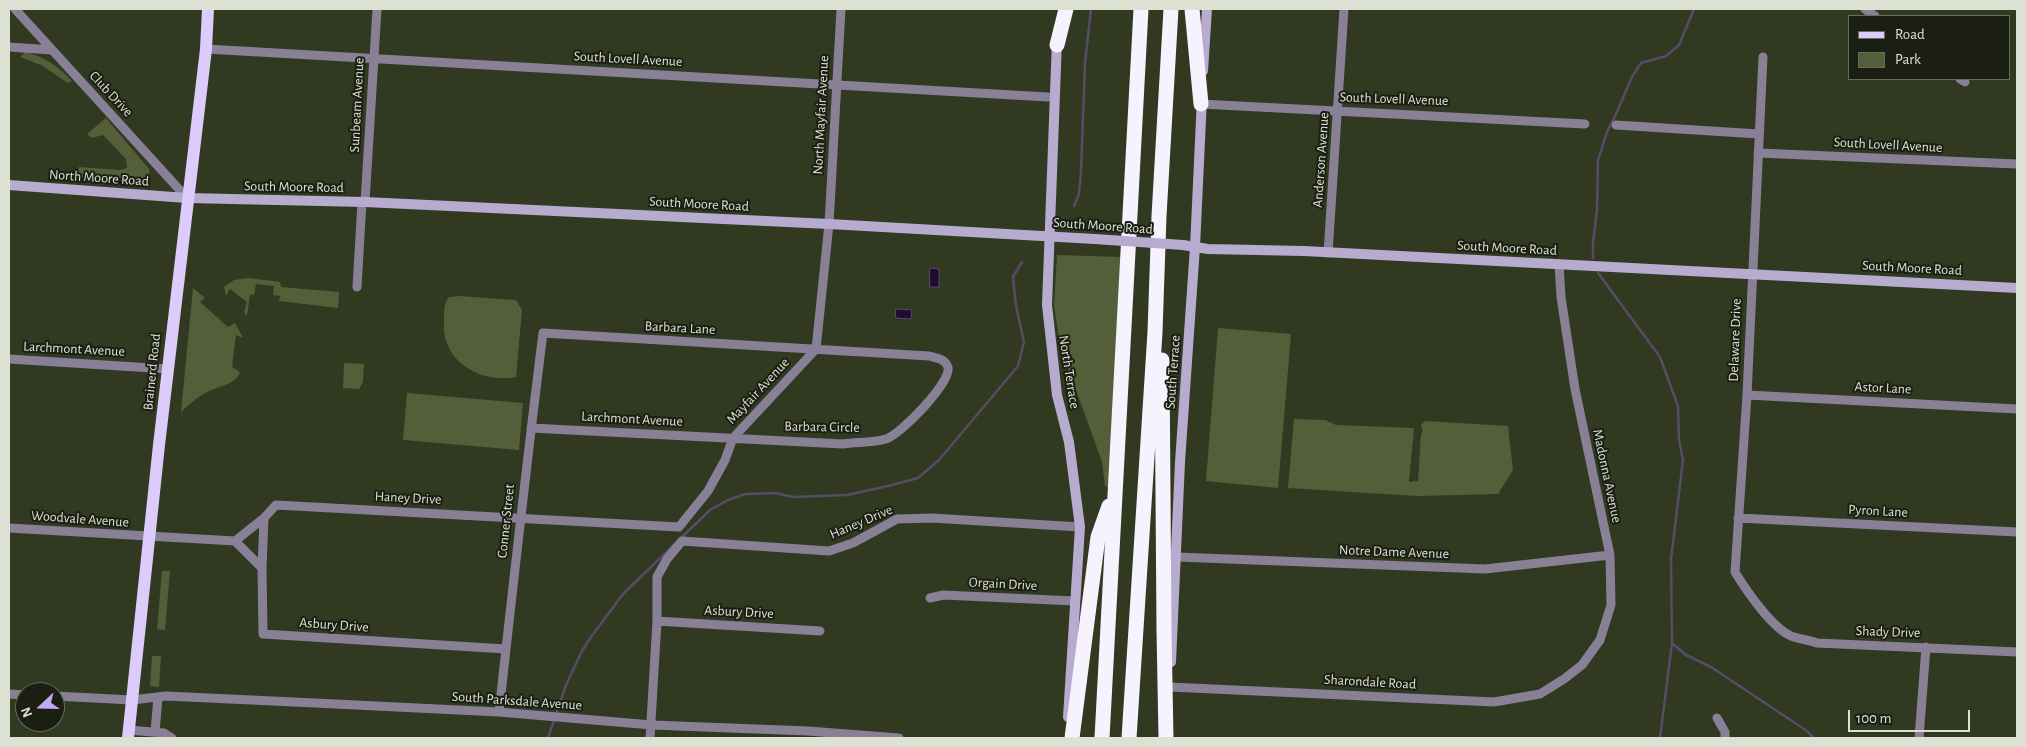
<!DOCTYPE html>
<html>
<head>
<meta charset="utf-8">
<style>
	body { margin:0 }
	#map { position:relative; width:2026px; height:747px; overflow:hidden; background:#313920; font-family:"Alegreya Sans",sans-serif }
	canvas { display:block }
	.frame { position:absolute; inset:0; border:10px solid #dce1d2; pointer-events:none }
	.legend { position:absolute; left:1848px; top:15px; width:162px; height:65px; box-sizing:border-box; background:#1b1e13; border:1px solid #686c5f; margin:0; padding:6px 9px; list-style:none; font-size:15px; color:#dce1d2 }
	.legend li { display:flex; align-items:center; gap:10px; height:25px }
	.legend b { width:25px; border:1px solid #686c5f }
	.north { position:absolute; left:15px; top:682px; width:50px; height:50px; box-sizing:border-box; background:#1b1e13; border:1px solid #686c5f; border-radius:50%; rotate:249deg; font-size:14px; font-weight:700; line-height:20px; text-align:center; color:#dce1d2 }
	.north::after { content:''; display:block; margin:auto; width:18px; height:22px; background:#c4a7f1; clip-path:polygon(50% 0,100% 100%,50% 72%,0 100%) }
	.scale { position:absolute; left:1848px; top:710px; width:122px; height:22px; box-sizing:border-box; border:2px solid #dce1d2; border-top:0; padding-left:6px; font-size:15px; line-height:18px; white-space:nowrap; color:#dce1d2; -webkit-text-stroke:4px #1b1e13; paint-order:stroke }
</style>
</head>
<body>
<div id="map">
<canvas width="2026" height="747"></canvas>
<div class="frame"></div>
<ul class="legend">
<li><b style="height:6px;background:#ddcbfc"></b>Road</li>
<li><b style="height:14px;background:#545f3a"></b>Park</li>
</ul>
<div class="north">N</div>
<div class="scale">100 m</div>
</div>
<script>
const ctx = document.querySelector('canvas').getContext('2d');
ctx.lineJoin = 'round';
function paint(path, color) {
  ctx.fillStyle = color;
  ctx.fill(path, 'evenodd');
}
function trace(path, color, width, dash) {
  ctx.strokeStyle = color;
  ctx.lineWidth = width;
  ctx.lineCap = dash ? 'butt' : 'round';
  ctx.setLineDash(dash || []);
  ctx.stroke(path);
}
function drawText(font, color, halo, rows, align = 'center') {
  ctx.font = font + ' "Alegreya Sans",sans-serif';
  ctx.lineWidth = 4;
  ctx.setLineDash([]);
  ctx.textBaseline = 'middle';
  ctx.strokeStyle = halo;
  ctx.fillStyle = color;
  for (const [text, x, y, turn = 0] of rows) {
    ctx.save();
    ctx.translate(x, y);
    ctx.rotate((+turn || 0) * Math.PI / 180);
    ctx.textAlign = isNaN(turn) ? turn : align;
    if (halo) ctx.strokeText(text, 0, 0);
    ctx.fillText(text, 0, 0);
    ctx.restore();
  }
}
const green = new Path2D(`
	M25,52C45,57 58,66 72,81L68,83L41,65L20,57Z
	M106,118L149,169L150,176L146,180L77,178L76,173L79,167L120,170L127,168L126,159L103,135L92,138L87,134Z
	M1057,255L1123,257L1109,488L1105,486L1102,462L1060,346L1054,305Z
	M248,278L280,282L281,287L339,292L338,308L279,301L280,296L273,295L274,286L256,284L254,295L250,294L247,316L244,312L247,302L230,289L226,296L224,287L234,280Z
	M193,288L205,298L200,302L228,327L235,323L243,338L236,335L232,367L240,372C236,385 218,386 207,392C197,397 189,405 181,412Z
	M459,296L516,300L522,310L516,377C481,384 442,362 444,323C444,313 443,305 449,297Z
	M1218,328L1291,334L1278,488L1206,481Z
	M344,363L364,364L363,382L359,389L343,388Z
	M407,393L523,403L519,450L403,440Z
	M1294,419L1325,420L1336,425L1414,428L1409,482L1418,481L1421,434L1423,431L1421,425L1425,421L1508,426L1513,470L1498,494L1417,496L1288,488Z
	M162,571H170L165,630L157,629Z
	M152,656H161L159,687L150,686Z`);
const water = new Path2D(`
	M930,268L939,269V287H930Z
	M896,309L912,310L911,319L896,318Z`);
const stream = new Path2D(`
	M1074,206L1079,194L1081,172L1085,63L1091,9
	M1593,258V243L1597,210L1598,160L1607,132L1616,114L1632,77L1641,63L1666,56L1679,45L1694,9
	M1598,273L1660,357L1678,406L1679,440L1683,460L1671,559L1672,643L1660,738
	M1672,643L1686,655L1711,667L1807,731L1814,738
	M548,738L566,685L582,651L591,637L623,594L710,510L728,500L745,494L776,493L793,497L847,495L888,486L918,478L939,460L1018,366L1024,342L1016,306L1013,277L1022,262`);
const street = new Path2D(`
	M15,9L187,198
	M1865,9L1875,16
	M9,47L52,50
	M206,49L1048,97
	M1763,57L1747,395L1735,572C1746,590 1771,627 1791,636C1799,639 1809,640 1817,643L2017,652
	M1960,79L1965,82
	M1201,104L1585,124
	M1616,125L1759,134
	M1758,153L2017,164
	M365,202L377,9
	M1328,253L1344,9
	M357,287L362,202
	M9,359L168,369
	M1747,395L2017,409
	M1738,518L2017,532
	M679,527L708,491L725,460L733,438L816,349L829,224L841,9
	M9,528L235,541L264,518L276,505L679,527
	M235,541L262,568L263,634L506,649
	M682,541L829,551L853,543L897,519L932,518L1080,527
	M1177,557L1485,569L1610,555
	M262,568L264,518
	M930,598L943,595L1075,601
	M657,621L820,631
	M1170,687L1494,702L1540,694L1564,679L1582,665L1600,640L1611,605L1610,555L1575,389L1561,297L1559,264
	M9,694L25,695
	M55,696L132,700L166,696L315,703L499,712L652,725L808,731L899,738
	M499,712C513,586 527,459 543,333L929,356C937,358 945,359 948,367C952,382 900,435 886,439C873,443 857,442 843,444L531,428
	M1717,718L1725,732V738
	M129,730L164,733L172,738
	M155,732L158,697
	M650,738L657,621V577L667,559L682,541
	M1919,738L1926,647`);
const secondary = new Path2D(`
	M1057,40L1047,305L1057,395L1069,442L1080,527L1068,717
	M1203,71L1207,9
	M9,185L187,198L365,202L829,224L1095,239
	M1183,245L1208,249L1304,251L2017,288
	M1171,662L1180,462L1195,247L1202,98`);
const primary = new Path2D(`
	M128,738L159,445L206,49L208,9`);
const highway = new Path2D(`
	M1192,9L1201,104
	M1057,45L1066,9
	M1162,360L1164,630L1166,738
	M1072,738L1098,537L1109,506
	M1102,738L1141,9
	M1129,738L1155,332L1159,216L1171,9`);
const secondaryBridge = new Path2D(`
	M1095,239L1183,245`);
const streetNames = [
	["South Lovell Avenue",628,59,3],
	["Club Drive",111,94,47],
	["South Lovell Avenue",1394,99,2],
	["Sunbeam Avenue",357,105,-87],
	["North Mayfair Avenue",821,115,-87],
	["South Lovell Avenue",1888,145,3],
	["Anderson Avenue",1321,160,-86],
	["North Moore Road",99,178,4],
	["South Moore Road",294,187,1],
	["South Moore Road",699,204,3],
	["South Moore Road",1103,226,4],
	["South Moore Road",1507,248,3],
	["South Moore Road",1912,268,3],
	["Barbara Lane",680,328,3],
	["Delaware Drive",1735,340,-88],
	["Larchmont Avenue",74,349,3],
	["Brainerd Road",152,372,-84],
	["North Terrace",1069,372,81],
	["South Terrace",1173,372,-86],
	["Astor Lane",1883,388,3],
	["Mayfair Avenue",758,391,-47],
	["Larchmont Avenue",632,419,3],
	["Barbara Circle",822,427,1],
	["Madonna Avenue",1607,476,78],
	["Haney Drive",408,498,3],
	["Pyron Lane",1878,511,3],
	["Woodvale Avenue",80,519,4],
	["Conner Street",506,521,-84],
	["Haney Drive",861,522,-23],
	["Notre Dame Avenue",1394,552,2],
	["Orgain Drive",1003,584,3],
	["Asbury Drive",739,612,3],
	["Asbury Drive",334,625,4],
	["Shady Drive",1888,632,2],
	["Sharondale Road",1370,682,3],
	["South Parksdale Avenue",517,701,4]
];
paint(green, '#545f3a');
paint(water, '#200b37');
trace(water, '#584b66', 1);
trace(stream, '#584b66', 2.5);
trace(street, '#898098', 9);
trace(secondary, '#b8abd0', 10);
trace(primary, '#ddcbfc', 12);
trace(highway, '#f6f2fe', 15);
trace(secondaryBridge, '#b8abd0', 10);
drawText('14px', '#dce1d2', '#1b1e13', streetNames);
</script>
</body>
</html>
